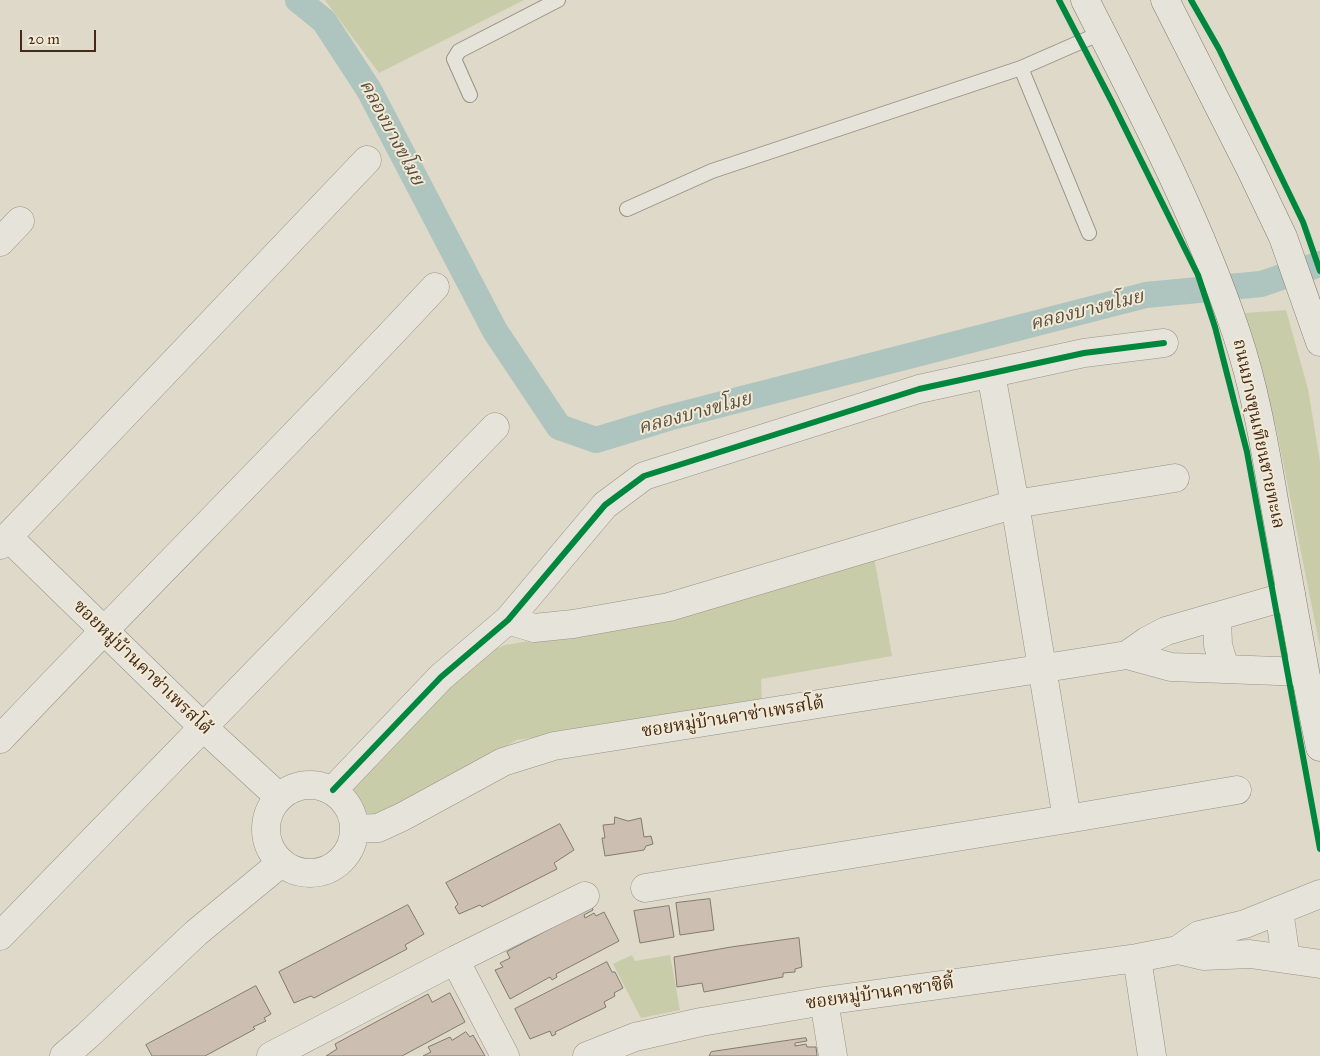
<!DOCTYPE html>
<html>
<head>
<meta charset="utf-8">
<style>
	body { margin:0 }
	#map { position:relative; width:1320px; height:1056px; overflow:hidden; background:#ded9c8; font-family:"IM FELL Great Primer",serif }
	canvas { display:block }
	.scale { position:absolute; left:20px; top:30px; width:76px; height:22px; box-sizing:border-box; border:2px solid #462918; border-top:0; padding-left:6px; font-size:15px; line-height:18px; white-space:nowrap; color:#462918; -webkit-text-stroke:4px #f0ead5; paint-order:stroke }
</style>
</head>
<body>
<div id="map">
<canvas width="1320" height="1056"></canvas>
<div class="scale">20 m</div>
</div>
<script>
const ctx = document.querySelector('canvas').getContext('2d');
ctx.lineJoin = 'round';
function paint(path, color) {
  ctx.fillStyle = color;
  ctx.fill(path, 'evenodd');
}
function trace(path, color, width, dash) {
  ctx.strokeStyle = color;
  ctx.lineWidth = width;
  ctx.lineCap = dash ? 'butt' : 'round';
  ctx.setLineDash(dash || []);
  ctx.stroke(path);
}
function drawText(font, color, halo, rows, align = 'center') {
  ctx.font = font + ' "IM FELL Great Primer","Noto Serif Thai",serif';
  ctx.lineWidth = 4;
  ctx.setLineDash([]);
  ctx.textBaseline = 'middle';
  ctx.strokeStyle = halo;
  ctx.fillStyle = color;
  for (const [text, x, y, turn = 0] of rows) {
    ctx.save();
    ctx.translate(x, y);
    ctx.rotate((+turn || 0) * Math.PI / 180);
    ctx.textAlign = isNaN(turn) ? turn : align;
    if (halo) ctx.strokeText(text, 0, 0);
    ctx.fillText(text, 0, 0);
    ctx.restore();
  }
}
const green = new Path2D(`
	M325,0H524L379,73Z
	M1286,310L1308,389L1320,462V647L1276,427L1245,313Z
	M874,557L892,656L761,679L762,701L517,740L395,810L374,815L363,812L354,798L353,786L478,657L505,645L587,632Z
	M632,955L635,961L670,955L680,1010L641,1018L613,964Z`);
const canal = new Path2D(`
	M298,0L324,21L369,90L495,331L559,427L596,440L668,418L1146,295L1261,284L1320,264`);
const building = new Path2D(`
	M615,817L628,821L641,818L644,837L651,836L653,844L646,846L644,850L605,856L602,838H605L603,825L614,824Z
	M560,824L574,850L554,863L557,869L482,907L480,905L459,914L455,907L458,904L446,883Z
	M710,899L714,930L680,935L676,903Z
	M408,905L424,934L405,945L407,949L314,998L311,996L294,1003L279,972Z
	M669,906L674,937L640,943L634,911Z
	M592,907L593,910L584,915L585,918L594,913L596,916L604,912L619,941L556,974L557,977L552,980L550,977L510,999L495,970L503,967L500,963L510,958L507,952Z
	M799,938L802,967L795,969V972L783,973V977L704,992L702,983L677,987L674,957L731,947Z
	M607,962L612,972H615L623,988L614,993L615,996L604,1002L606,1007L555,1032L556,1034L552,1036L550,1031L530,1039L515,1009Z
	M256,986L271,1014L264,1018L266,1021L253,1027L255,1029L205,1056H152L146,1045Z
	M450,993L465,1022L402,1056H326L337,1049L335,1044L428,994L432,1002Z
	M466,1032L470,1037L473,1035L485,1056H423L431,1052L428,1047L450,1037L452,1040Z
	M806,1038L807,1041L795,1043V1046L806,1044L807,1047H816L817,1056H709L711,1052Z`);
const lane = new Path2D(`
	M1021,68L1089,233
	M470,95L454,59L459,51L558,0
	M627,209L712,171L1021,68L1101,33`);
const street = new Path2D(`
	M0,242L20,221
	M991,374L1015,504L1067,819
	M8,537L204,728L279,797
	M0,545L367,160
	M1217,617L1218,645L1225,669
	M508,620L534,628L573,624L669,607L1015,504L1175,478
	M1127,655L1147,641L1166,631L1291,595
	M0,739C144,587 293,440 435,287
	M266 829a44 44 0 1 1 88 0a44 44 0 1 1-88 0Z
	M333,790L441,677L508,620L605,505L644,476L919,389L1084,353L1164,343
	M355,829L378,828L402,817L503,762L554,746L1127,655L1171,667L1304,672
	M645,888L1067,819L1237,790
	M1279,910L1286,959
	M0,936L495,427
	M1178,950L1203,956L1250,954L1320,964
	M1137,958L1152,1056
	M455,960L505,1056
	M824,1001L833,1056
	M64,1056L87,1036L196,933L281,863
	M271,1056L455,960L585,896
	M587,1056L635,1037L701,1022L824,1001L1137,958L1178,950L1199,935L1245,924L1320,894`);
const secondary = new Path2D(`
	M1085,0C1140,108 1197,216 1236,332C1255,388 1265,448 1275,506C1290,586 1303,667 1320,747
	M1165,0L1251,170L1283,237L1320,342`);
const cycleway = new Path2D(`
	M1059,0L1112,102L1198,275L1215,327L1247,452L1320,849
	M1191,0L1219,49L1303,222L1320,271
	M333,790L441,677L508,620L605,505L644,476L919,389L1084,353L1164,343`);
const streetNames = [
	["ถนนบางขุนเทียนชายทะเล",1258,434,78],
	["ซอยหมู่บ้านคาซ่าเพรสโต้",142,668,44],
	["ซอยหมู่บ้านคาซ่าเพรสโต้",733,718,-9],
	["ซอยหมู่บ้านคาซาซิตี้",880,994,-8]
];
const waterNames = [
	["คลองบางขโมย",391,133,62],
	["คลองบางขโมย",1087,311,-14],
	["คลองบางขโมย",695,414,-15]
];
paint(green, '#c9cca9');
trace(canal, '#aec4be', 26);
paint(building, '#ccbfb1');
trace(building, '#827a6f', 1);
trace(lane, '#999286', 16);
trace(street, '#999286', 29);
trace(secondary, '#827a6f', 29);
trace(lane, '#e6e3db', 14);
trace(street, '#e6e3db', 28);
trace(secondary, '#e6e3db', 28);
trace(cycleway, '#00873e', 6);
drawText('18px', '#462918', '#f0ead5', streetNames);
drawText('italic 19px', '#5b4e40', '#f0ead5', waterNames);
</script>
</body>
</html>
